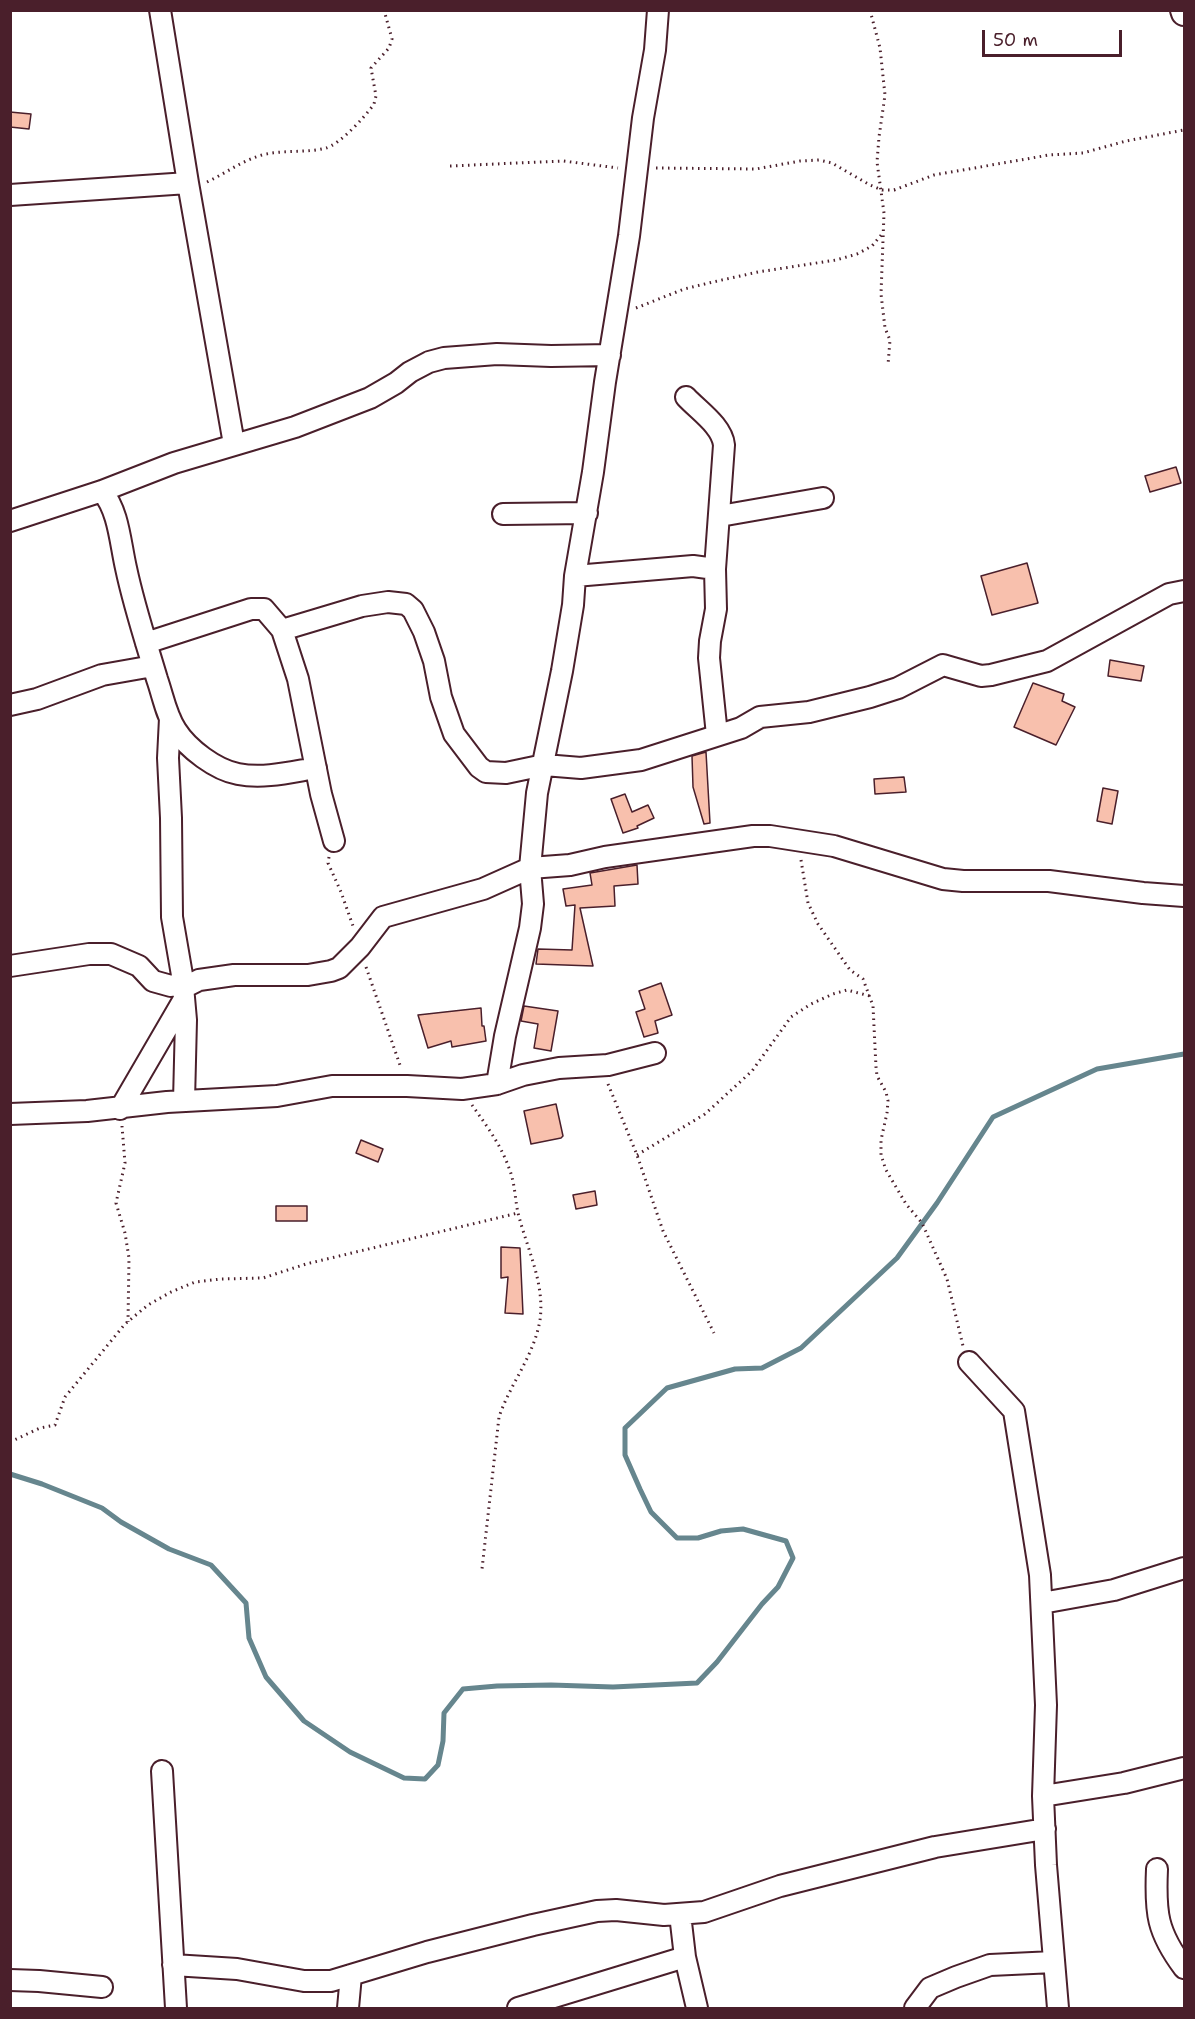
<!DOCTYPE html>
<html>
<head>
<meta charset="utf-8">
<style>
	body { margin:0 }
	#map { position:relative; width:1195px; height:2019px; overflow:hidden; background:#fff; font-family:"Shantell Sans",sans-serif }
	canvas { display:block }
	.frame { position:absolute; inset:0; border:12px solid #4a1f2b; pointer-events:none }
	.scale { position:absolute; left:982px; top:30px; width:140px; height:27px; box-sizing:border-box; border:3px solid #4a1f2b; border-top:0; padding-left:8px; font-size:18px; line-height:21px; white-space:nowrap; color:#4a1f2b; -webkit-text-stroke:4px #fff; paint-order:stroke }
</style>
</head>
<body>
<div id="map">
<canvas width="1195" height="2019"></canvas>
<div class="frame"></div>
<div class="scale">50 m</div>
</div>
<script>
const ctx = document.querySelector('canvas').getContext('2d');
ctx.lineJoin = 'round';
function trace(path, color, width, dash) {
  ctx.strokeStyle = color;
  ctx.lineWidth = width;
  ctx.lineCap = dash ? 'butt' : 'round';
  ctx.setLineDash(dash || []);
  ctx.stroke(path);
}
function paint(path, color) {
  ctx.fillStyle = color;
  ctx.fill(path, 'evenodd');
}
const stream = new Path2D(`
	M10,1474L42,1484L102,1508L121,1522L169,1549L211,1565L246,1603L249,1638L266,1677L304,1721L350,1752L404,1778L425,1779L438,1765L443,1741L444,1713L463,1689L497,1686L551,1685L613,1687L697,1683L717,1662L762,1604L778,1587L793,1558L786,1541L743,1529L721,1531L698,1538H677L651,1512L640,1489L625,1455V1428L667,1388L735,1369L762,1368L801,1348L897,1258L937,1203L993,1117L1097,1069L1184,1054`);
const building = new Path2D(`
	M10,112L31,114L29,129L10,127Z
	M1176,467L1181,483L1150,492L1145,476Z
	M1027,563L1038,603L992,615L981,576Z
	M1110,660L1144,666L1141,681L1108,676Z
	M1033,683L1064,694L1062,701L1075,707L1056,745L1014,727Z
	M706,752L710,823L704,824L693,787L692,756Z
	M904,777L906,792L875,794L874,779Z
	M1103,788L1118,791L1112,824L1097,821Z
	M625,794L632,812L648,805L654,818L637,826L638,828L623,833L611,799Z
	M637,865L638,884L614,886L615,906L580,908L593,966L536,964L538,949L572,950L575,905L566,906L563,889L592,885L590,873Z
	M661,983L672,1015L655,1021L658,1033L644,1037L636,1012L645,1009L639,991Z
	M524,1006L558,1011L551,1051L534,1048L538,1024L521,1021Z
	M481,1008L482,1026H484L486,1041L452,1047L451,1041L428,1048L418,1015Z
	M556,1104L563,1136L561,1138L531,1144L524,1111Z
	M361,1140L383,1149L378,1162L356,1153Z
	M595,1191L597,1205L576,1209L573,1195Z
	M276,1206H307V1221H276Z
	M501,1247L520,1248L523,1314L505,1313L508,1277L501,1278Z`);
const path = new Path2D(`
	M870,10L880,48L885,95L879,137L877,162L884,213L881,294L885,328L890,340L888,365
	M450,166L563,161L618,168
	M656,168L756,169L800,161L819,160L832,163L870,185L882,190H894L934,175L1049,155L1083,153L1126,141L1184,130
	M207,182C228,172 244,159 266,154C286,150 307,153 326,148C340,144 365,117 374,104L376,96L371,68L389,48L392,39L384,10
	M636,308L684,289L713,282L758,272L836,260L857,254L872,246L882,234
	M329,857L328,863L341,892L353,926
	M801,860L808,903L818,924L850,970L863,979L873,1006L876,1067L877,1076L886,1092L888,1101L887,1113L881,1140V1155L886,1170L906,1204L922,1223L947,1279L963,1346
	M366,967L401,1068
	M608,1084L637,1155L663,1231L714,1333
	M472,1105C486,1125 501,1145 509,1168C515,1183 515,1199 518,1213C527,1249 545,1283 540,1320C534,1356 510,1384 499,1417L482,1569
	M122,1126L125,1163L116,1203L125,1233L129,1258L128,1322
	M637,1155L705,1114L752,1071L791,1017L811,1004L833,994L847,990L870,996
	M10,1442L40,1428L55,1425L65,1397L125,1324L148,1305L171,1292L195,1282L221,1279L263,1278L306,1264L518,1213`);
const minor = new Path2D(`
	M160,10L188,183L234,444
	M10,195L188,183
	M686,397C699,411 722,426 724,445L715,569L716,609L710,641L709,658L717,735
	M102,491C119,512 120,542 126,568C134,606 146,642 157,679C163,696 166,715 176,730C188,749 216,770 238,774C264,779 291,772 316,768
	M503,514L587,513
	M720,516L823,498
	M10,521L102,491L174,463L295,427L370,398L396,383L410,372L429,362L444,358L497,354L551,356L610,355
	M575,576L693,566L715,569
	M282,630L362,606L388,602L406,604L413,610L424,632L434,661L441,697L454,734L479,767L486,772L506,773L544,765L581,768L641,760L741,728L760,717L809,712L870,697L898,688L943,665L981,676L991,675L1047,661L1169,594L1184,591
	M146,643L251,609H264L282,630L298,679L321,794L334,841
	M10,705L37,699L102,675L153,666
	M170,718L168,758L171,818L172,917L182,975L186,1020L184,1101
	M10,966L89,954H111L139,966L153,981L171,986L182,984
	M183,988L199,980L234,975H308L331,971L339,968L360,947L383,917L483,889L530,868L570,865L605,857L753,836H770L834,846L943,879L963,881H1049L1143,893L1184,896
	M497,1084L505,1036L530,928L533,904L530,868L537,793L562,671L573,605L575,576L593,472L605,382L629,236L643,118L655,50L658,10
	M120,1109L184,999
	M10,1114L87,1111L167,1102L277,1096L332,1086H407L462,1089L497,1084L523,1075L559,1068L608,1065L655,1053
	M969,1362L1014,1411L1040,1575L1046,1705L1043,1796L1046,1865L1058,2008
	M1042,1603L1114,1590L1184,1568
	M162,1771L176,2008
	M1043,1796L1124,1783L1184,1768
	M1157,1869C1155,1913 1157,1932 1184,1968
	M680,1914L685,1957L697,2008
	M173,1965L237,1969L304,1981H331L427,1952L533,1925L597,1911L616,1910L664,1915L704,1912L780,1886L935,1847L1045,1829
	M10,1980L39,1981L102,1987
	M348,2008L351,1975
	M518,2008L685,1957
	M915,2008L930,1988L956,1977L990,1965L1054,1962`);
const tertiary = new Path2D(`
	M1183,10L1184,13`);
trace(stream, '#66868e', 5);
paint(building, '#f8c0ad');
trace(building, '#4a1f2b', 1.5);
trace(minor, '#4a1f2b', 24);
trace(tertiary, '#4a1f2b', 28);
trace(path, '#4a1f2b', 3, [1.5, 4.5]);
trace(minor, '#fff', 20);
trace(tertiary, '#fff', 24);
</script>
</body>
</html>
